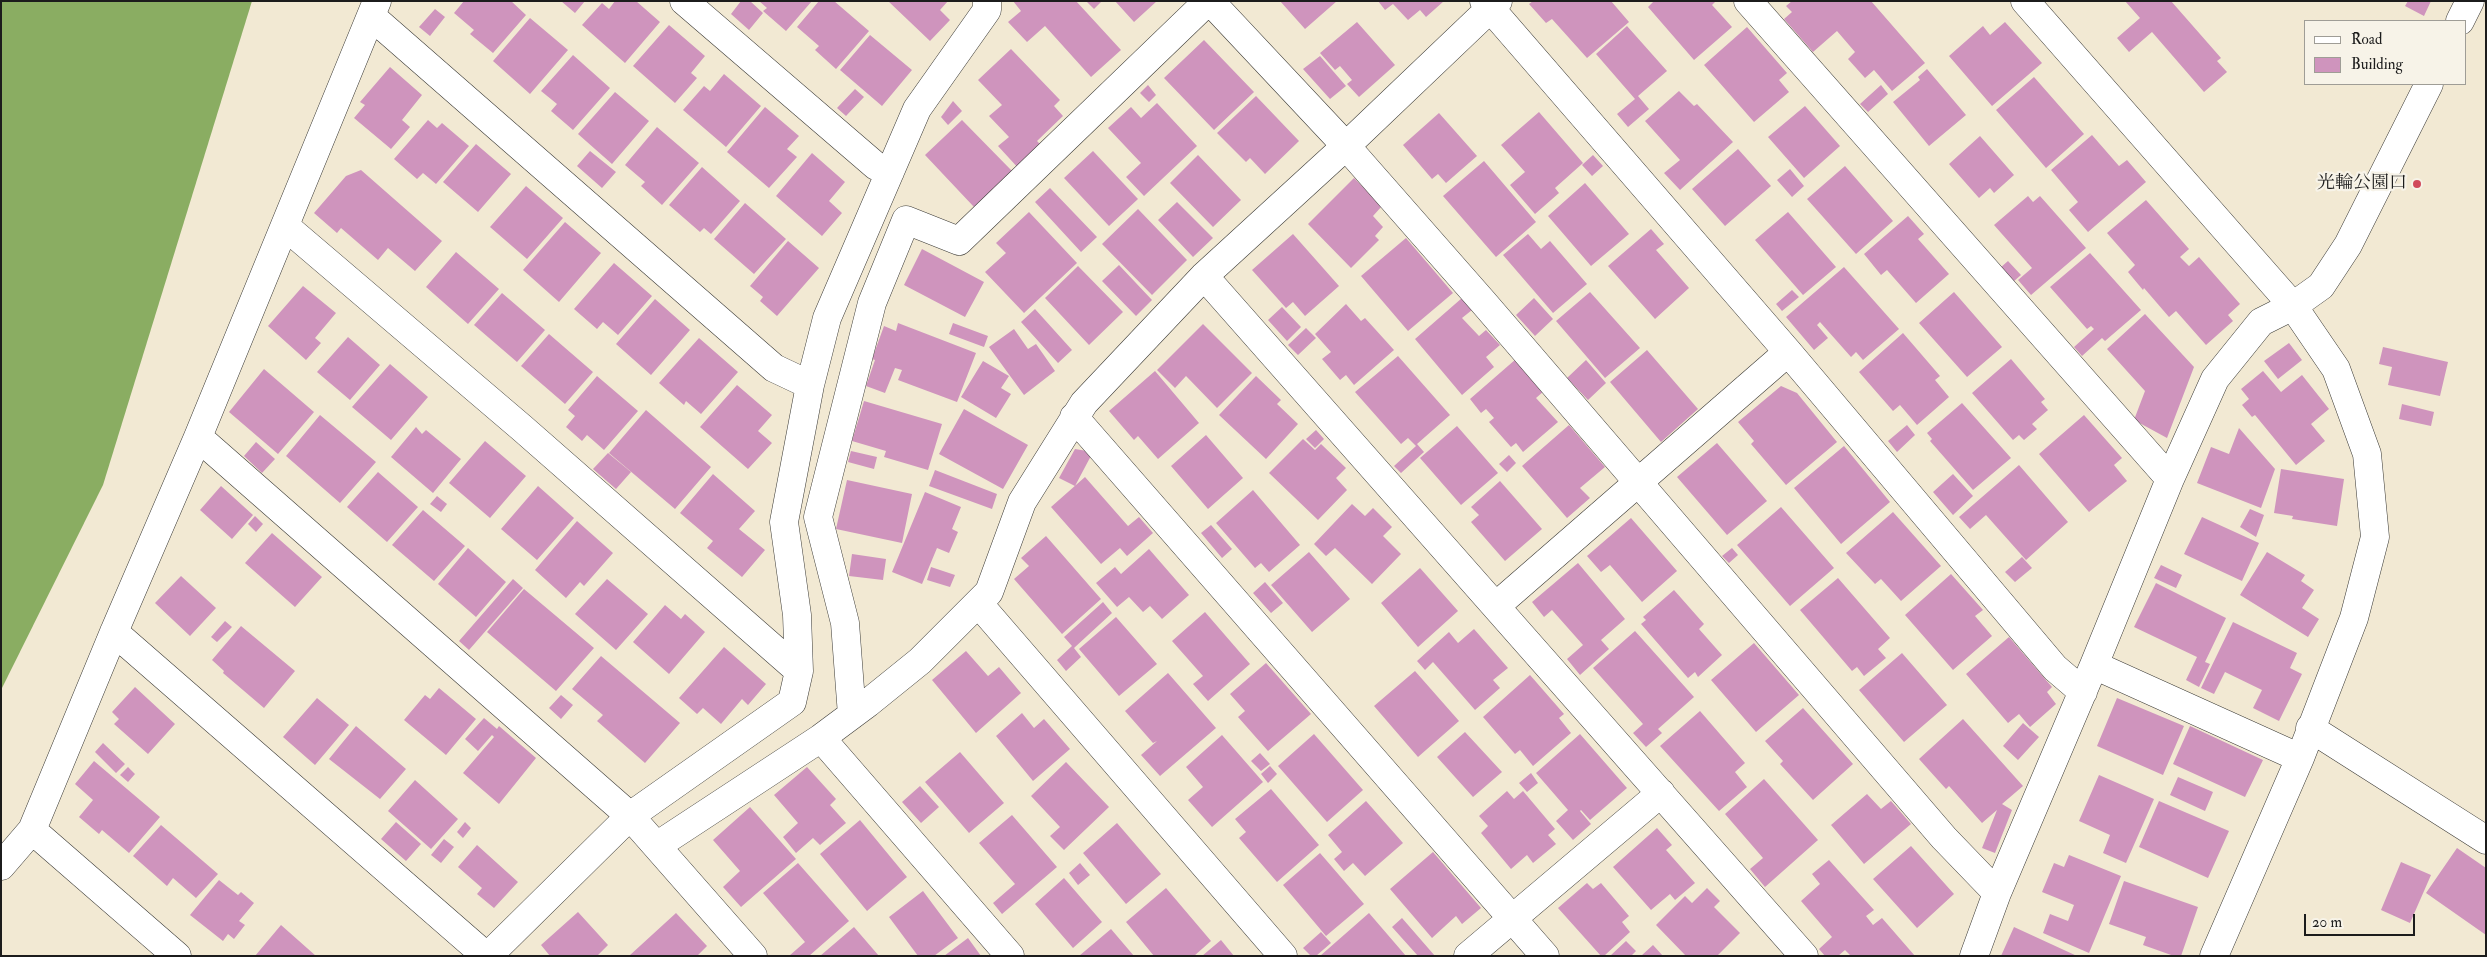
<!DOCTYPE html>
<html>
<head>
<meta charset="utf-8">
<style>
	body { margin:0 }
	#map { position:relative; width:2487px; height:957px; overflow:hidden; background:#f2e9d3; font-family:"IM FELL Double Pica",serif }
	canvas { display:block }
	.frame { position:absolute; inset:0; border:2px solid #1c1c1c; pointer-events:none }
	.legend { position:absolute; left:2304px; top:20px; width:162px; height:65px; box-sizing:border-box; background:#f7f3e8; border:1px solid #9f9d96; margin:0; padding:6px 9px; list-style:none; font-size:15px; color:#1c1c1c }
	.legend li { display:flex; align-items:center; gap:10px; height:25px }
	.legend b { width:25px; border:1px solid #9f9d96 }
	.scale { position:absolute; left:2304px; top:914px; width:111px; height:22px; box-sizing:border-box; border:2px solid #1c1c1c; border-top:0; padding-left:6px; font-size:15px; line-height:18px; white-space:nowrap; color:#1c1c1c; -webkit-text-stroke:4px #f7f3e8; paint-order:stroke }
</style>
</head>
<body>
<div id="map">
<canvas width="2487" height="957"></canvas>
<div class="frame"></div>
<ul class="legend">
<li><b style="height:6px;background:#fff"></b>Road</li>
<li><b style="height:14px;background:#cf94bd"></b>Building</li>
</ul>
<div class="scale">20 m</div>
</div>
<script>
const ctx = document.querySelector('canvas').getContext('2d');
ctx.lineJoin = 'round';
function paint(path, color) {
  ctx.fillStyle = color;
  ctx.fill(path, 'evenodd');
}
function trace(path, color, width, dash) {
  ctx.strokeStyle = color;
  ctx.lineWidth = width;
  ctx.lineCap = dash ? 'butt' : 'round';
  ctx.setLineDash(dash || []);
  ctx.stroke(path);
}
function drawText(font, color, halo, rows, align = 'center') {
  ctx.font = font + ' "IM FELL Double Pica","Noto Serif JP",serif';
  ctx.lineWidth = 4.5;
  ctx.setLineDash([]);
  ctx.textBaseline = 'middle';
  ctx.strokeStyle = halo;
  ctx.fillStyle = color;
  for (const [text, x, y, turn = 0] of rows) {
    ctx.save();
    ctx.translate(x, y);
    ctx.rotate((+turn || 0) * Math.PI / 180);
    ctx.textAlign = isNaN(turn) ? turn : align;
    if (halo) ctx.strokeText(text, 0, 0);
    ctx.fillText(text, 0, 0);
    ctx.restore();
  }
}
const forest = new Path2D(`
	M1,1H252L103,485L1,690Z`);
const building = new Path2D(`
	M464,1H511L526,15L493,53L470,34L474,30L454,13Z
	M561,1H585L575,13Z
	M615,1H636L660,22L625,63L582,25L602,3L609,9Z
	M741,1H750L763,13L749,30L731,14Z
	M759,1H812L786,31L763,11L767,8Z
	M819,1H834L869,31L836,69L815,50L819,46L797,27Z
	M888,1H948L940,10L950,20L930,41Z
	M1013,1H1076L1121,50L1091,77L1045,26L1027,42L1008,22L1021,11Z
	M1086,1H1102L1094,9Z
	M1115,1H1157L1134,22Z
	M1280,1H1337L1305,29Z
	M1378,1H1444L1426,17L1420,10L1408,20L1393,4L1385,10Z
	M1533,1H1611L1629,22L1587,58L1552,19L1546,23L1529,4Z
	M1654,1H1716L1712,5L1732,27L1694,60L1648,7Z
	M1792,1H1871L1925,63L1892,91L1874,70L1865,78L1848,59L1855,52L1837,31L1813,52L1784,19L1792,12L1786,6Z
	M2125,1H2171L2221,58L2217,61L2227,72L2204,92L2152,32L2129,52L2117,38L2140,18Z
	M2408,1H2431L2424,16L2405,6Z
	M435,9L445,17L430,36L419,27Z
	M530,18L568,50L530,94L493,61Z
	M1357,22L1395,65L1359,97L1347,84L1352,80L1340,66L1335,70L1320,53Z
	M2005,22L2042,63L1992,106L1949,56L1983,26L1990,35Z
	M669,25L705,56L691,73L697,78L675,103L633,66Z
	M1627,26L1667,71L1638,96L1649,109L1628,127L1617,114L1635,99L1596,54Z
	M1747,27L1787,73L1779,80L1789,92L1754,122L1704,65Z
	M870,35L912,70L882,106L840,70Z
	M1204,40L1254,92L1214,130L1164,78Z
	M1011,49L1060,100L1054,106L1063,116L1037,141L1044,148L1020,170L998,146L1009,137L989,116L1002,105L978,80Z
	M573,55L610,88L573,130L551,111L557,104L541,91Z
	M1320,56L1346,86L1330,99L1303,69Z
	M390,67L422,95L402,120L410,127L391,149L354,118L365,105L360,102Z
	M1927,69L1966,115L1929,146L1893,102L1920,80L1918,77Z
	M724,74L761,106L726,147L683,110L704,86L710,91Z
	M2034,77L2084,134L2046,168L1996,110Z
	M1148,85L1156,95L1149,102L1140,93Z
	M1881,85L1888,94L1868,112L1860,104Z
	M855,89L864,97L846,116L837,108Z
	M1679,91L1694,106L1697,104L1733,142L1680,190L1664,173L1680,160L1645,121Z
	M615,92L649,121L612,164L578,134Z
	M1256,96L1299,141L1265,174L1250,158L1246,162L1217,133Z
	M953,101L962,111L948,125L941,117Z
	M1157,103L1197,146L1144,196L1126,177L1141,163L1108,128L1131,107L1141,118Z
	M1805,106L1840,146L1804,178L1768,137Z
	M765,107L799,136L787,149L797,157L769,188L727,152Z
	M1539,112L1583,163L1555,188L1559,193L1535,214L1510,185L1525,172L1501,145Z
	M1439,113L1477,156L1446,183L1438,174L1432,179L1403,145Z
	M428,120L437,128L442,123L469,146L436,184L423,173L417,179L394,159Z
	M962,120L1012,171L974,207L925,155Z
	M657,127L699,163L662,205L641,186L645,182L625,165Z
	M2092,135L2119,166L2127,160L2146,182L2088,232L2069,210L2078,202L2051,170Z
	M1980,136L2014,175L1994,193L1990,188L1979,198L1949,164Z
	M476,144L511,174L478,212L443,182Z
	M1738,149L1771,186L1725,226L1692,189Z
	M590,151L616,172L602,188L577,166Z
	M1093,151L1138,199L1109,226L1064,178Z
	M812,153L845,182L829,201L842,213L822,236L776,196Z
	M1198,155L1241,200L1213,227L1170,183Z
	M1593,155L1603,166L1592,176L1582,165Z
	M1484,161L1536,222L1496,257L1443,196Z
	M1845,166L1893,221L1856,254L1807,199Z
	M702,167L740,201L711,234L704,228L700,232L669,205Z
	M1790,169L1804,186L1792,197L1777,180Z
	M361,170L442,241L415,271L388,248L378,260L341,228L337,233L314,213L346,176Z
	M1354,178L1382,206L1373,216L1383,227L1375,236L1379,240L1351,268L1308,224Z
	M1585,183L1629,234L1591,266L1548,216Z
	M526,186L563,218L527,259L490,227Z
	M1050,188L1097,237L1081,252L1035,202Z
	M2028,196L2033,202L2040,196L2086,248L2031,295L2018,280L2032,268L1994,225Z
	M2146,200L2189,249L2180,257L2189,266L2199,257L2240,304L2228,315L2233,321L2206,345L2176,311L2169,317L2144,288L2143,290L2128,272L2135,265L2107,233Z
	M1177,202L1213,238L1193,257L1158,220Z
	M745,203L786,239L754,274L714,239Z
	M1138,209L1187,260L1152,295L1102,244Z
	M1029,212L1077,263L1024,313L985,272L1006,253L996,243Z
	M1788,212L1836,267L1803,295L1755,240Z
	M1908,216L1924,234L1918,239L1949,274L1916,303L1887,270L1881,275L1864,254Z
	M565,222L601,253L559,302L523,270Z
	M1651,229L1664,244L1656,250L1689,288L1655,319L1608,266Z
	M1293,234L1339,286L1305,316L1293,302L1286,308L1252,270Z
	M1528,234L1541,249L1550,241L1587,284L1553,313L1503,255Z
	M1406,238L1453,293L1408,331L1361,276Z
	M788,241L819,268L777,316L760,301L763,297L750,286Z
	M922,249L984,282L965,317L904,285Z
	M456,252L499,289L468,324L426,287Z
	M2090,253L2141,310L2105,341L2102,338L2082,356L2074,347L2094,329L2091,326L2087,329L2050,287Z
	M2008,261L2021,275L2013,282L2000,268Z
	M614,263L652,296L618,335L603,322L597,329L574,309Z
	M1119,265L1152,300L1136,316L1102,281Z
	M1078,266L1123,312L1089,345L1045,298Z
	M1844,267L1899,329L1863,360L1856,352L1851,357L1820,322L1817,325L1828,338L1814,350L1786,317Z
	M303,286L336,313L315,338L321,343L306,360L268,326Z
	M1792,290L1799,297L1782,311L1776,304Z
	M1590,292L1640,348L1605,378L1556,321Z
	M1954,292L2002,347L1967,377L1919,323Z
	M502,293L545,330L517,362L474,325Z
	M1462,298L1472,310L1462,318L1479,336L1486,330L1500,345L1486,357L1494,367L1462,395L1415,339Z
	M1534,298L1553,319L1535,336L1516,315Z
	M655,299L690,330L651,375L616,344Z
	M1346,304L1361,321L1365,318L1394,350L1354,385L1346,375L1340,380L1322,359L1331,352L1315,334Z
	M1282,307L1301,327L1287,341L1268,320Z
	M1035,309L1072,350L1058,363L1021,322Z
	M2145,314L2194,367L2167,438L2134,420L2145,391L2107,349Z
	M898,323L976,353L957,402L898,380L902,370L895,368L885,393L866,386L875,360L872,359L884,326L896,331Z
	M953,323L988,336L984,347L949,334Z
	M1203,324L1252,373L1217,408L1186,376L1175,388L1157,370Z
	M1306,328L1316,338L1298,355L1288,345Z
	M1014,329L1028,349L1036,344L1055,371L1024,395L989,347Z
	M1903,333L1940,376L1935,380L1949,397L1917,425L1900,405L1893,411L1859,372Z
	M549,334L593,372L565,404L521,366Z
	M348,337L380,365L350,400L317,372Z
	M699,338L738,372L701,414L686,401L684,405L659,383Z
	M2289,343L2302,360L2278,379L2264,361Z
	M2383,347L2448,362L2440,396L2388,385L2392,367L2379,364Z
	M1647,350L1698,409L1661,442L1610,382Z
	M1398,356L1450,415L1417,444L1424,452L1401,473L1394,466L1416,446L1408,438L1401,444L1355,392Z
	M1516,359L1544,391L1536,398L1558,422L1523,452L1516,443L1511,447L1489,422L1494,418L1486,409L1481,413L1470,399Z
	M2011,359L2045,399L2041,402L2048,410L2032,424L2037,429L2024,440L2019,435L2013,440L1972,393Z
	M1586,360L1606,383L1588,400L1567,378Z
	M983,361L1009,376L1001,388L1011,394L996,418L961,397Z
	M390,364L428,397L391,440L352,407Z
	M264,369L314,412L278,454L229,412Z
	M1155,371L1199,423L1158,459L1138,436L1134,440L1109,411Z
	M2263,371L2281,392L2302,375L2329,409L2311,424L2325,441L2296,465L2255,415L2252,417L2242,405L2249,399L2241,389Z
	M597,376L638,411L604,450L587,435L582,441L566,427L575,416L568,410Z
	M1256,376L1281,400L1277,404L1298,424L1266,459L1219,415Z
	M737,385L772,415L758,431L772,443L748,469L700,427Z
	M1781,386L1797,393L1837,442L1786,485L1751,444L1754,441L1738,422Z
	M864,401L942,424L928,470L884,457L886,451L852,441Z
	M1962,403L2011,458L1973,490L1930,441L1932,439L1927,433Z
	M2402,404L2434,412L2431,426L2399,419Z
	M964,409L1028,445L1003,489L939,454Z
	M646,410L711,467L675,509L609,453Z
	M320,415L376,462L340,503L286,456Z
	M2084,415L2122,458L2114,465L2127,481L2089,512L2039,454Z
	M1569,425L1605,467L1580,488L1590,498L1567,518L1522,466Z
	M1907,425L1915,435L1897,452L1888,441Z
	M1457,426L1498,473L1461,505L1420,458Z
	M416,427L422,434L426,430L461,459L433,493L391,457Z
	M2239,428L2275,469L2261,508L2197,483L2211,447L2229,454Z
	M1316,430L1324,439L1315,448L1306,439Z
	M1206,435L1243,478L1208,509L1171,466Z
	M1303,439L1315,450L1321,444L1346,468L1336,478L1347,490L1318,520L1269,473Z
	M485,441L526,476L490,518L449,483Z
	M256,442L275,459L262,473L244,456Z
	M1717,443L1767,501L1727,535L1677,477Z
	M1844,446L1890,502L1841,544L1794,488Z
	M1075,449L1093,452L1075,486L1059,478Z
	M851,451L877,457L874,469L848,462Z
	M608,453L631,472L616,489L593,469Z
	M1509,455L1516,463L1507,472L1499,464Z
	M2019,465L2068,522L2026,560L1986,515L1970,529L1959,517Z
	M2281,469L2344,479L2337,526L2292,519L2293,516L2274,513Z
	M935,470L997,494L992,509L929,486Z
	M378,472L418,507L387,542L347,507Z
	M713,474L755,511L739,529L765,550L742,577L707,548L713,541L680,513Z
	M1953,474L1973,496L1953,515L1933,492Z
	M1085,477L1128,526L1139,517L1153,533L1127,556L1120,548L1101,564L1051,507Z
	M847,480L912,494L902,543L836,529Z
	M1500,481L1542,529L1505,561L1471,522L1479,515L1471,507Z
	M221,486L253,515L232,539L200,510Z
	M538,486L574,518L537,560L501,529Z
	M1253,490L1300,545L1269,572L1261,563L1255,568L1216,523Z
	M925,492L961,507L952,529L958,532L949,553L937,548L922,584L892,572Z
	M437,496L447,504L441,512L430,504Z
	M1352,504L1365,516L1373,508L1392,527L1383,536L1401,554L1372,584L1335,548L1326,556L1314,544Z
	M1781,507L1834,568L1790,606L1737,545Z
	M2250,509L2264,515L2256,537L2240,527Z
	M423,510L465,546L434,581L392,545Z
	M1893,512L1941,566L1901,601L1881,579L1875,584L1846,553Z
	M255,516L263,524L256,532L248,524Z
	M2202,517L2259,543L2242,581L2184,554Z
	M1631,518L1677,571L1642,602L1610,565L1601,572L1587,556Z
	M577,521L613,553L584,586L580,582L566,598L535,570Z
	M1211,525L1232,549L1222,558L1201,533Z
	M272,533L322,577L295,607L245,563Z
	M1046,536L1101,599L1062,634L1014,579L1029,566L1021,558Z
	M468,548L506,582L476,617L438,584Z
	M1732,548L1738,555L1729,563L1722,556Z
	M1149,549L1189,595L1162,619L1150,606L1143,612L1129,597L1117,607L1096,583L1115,567L1121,574Z
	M1309,552L1350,599L1312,632L1271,585Z
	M2267,552L2305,575L2301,581L2314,590L2302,608L2319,619L2308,637L2240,595Z
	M852,554L886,559L883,580L849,576Z
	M2022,557L2032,568L2015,582L2005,572Z
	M1578,563L1625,619L1601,640L1609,649L1580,675L1567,659L1583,645L1552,610L1544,617L1532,602Z
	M2161,565L2182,575L2176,588L2154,578Z
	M931,567L955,575L950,587L927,580Z
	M1420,568L1458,611L1418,647L1381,603Z
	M1951,574L1983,610L1975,616L1992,636L1953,670L1905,615Z
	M181,576L216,608L190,636L155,603Z
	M1838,578L1890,638L1878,649L1886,658L1864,676L1857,667L1852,671L1800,610Z
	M513,579L523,588L469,650L459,641Z
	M607,579L648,614L616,650L575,614Z
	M1265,582L1283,603L1271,613L1253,593Z
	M2156,583L2226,618L2205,662L2210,664L2199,687L2186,680L2197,657L2134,627Z
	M524,589L594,648L556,691L487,632Z
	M1674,590L1704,624L1699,629L1722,655L1698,677L1695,672L1688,678L1641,624L1646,620L1643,617Z
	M1103,602L1112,613L1074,648L1081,657L1066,671L1057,660L1072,646L1064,637Z
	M665,605L681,619L685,614L705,632L669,674L633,642Z
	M1205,612L1250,664L1208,701L1193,684L1203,676L1172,641Z
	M1116,617L1157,664L1119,696L1079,649Z
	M225,621L232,627L217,642L211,637Z
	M2233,622L2297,653L2290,668L2302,674L2279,721L2253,708L2262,690L2225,672L2214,694L2201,688Z
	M241,626L295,671L264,708L223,673L224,671L212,660Z
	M1474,629L1508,668L1493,680L1500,688L1475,710L1433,662L1425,670L1417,661L1449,632L1458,643Z
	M1635,631L1694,697L1658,729L1662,733L1646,747L1633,733L1643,724L1593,668Z
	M2009,637L2052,687L2047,692L2056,704L2030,727L2019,714L2008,723L1966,674Z
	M1754,643L1799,695L1756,732L1711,680Z
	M724,647L766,684L748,705L742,699L721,724L703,708L697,714L679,698Z
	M966,651L988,676L999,667L1021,693L976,733L932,680Z
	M1902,653L1947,705L1904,742L1859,690Z
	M601,656L680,723L645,763L597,721L603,715L572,689Z
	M1266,663L1311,714L1268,751L1238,717L1245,711L1230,694Z
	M1415,671L1459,721L1418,757L1374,706Z
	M1168,673L1216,728L1160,776L1141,755L1157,741L1153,743L1125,711Z
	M1530,675L1564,714L1559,718L1571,733L1533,766L1520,750L1515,754L1483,717Z
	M135,687L175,724L148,754L114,724L119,719L112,712Z
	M439,688L476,719L446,755L404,720L425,695L430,699Z
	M561,695L573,705L561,719L549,708Z
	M317,698L349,725L315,765L283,737Z
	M2117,698L2184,726L2163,775L2097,746Z
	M1803,708L1853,764L1813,800L1780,764L1783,761L1765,741Z
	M1700,711L1745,763L1735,772L1747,787L1719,811L1660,746Z
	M1022,713L1034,728L1044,719L1070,749L1033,781L996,736Z
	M484,718L497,729L499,726L536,758L499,804L463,773L494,737L492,735L478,751L465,739Z
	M1963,719L2023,786L2002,804L2012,810L1995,853L1982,848L1997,810L1982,823L1949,786L1946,789L1919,759Z
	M2023,723L2039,737L2018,760L2003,746Z
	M356,726L406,769L380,799L329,759Z
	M2190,726L2263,760L2245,797L2173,764Z
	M1465,732L1502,772L1473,797L1437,757Z
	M1314,734L1363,790L1327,822L1278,766Z
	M1580,734L1627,788L1590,820L1581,810L1580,811L1591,824L1573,840L1556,821L1568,810L1536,773Z
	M1222,735L1263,782L1212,827L1188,800L1203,787L1186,767Z
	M103,743L125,764L116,773L95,752Z
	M960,752L1004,803L969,833L925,782Z
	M1260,753L1270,764L1261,771L1251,761Z
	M94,761L160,817L129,853L102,830L99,834L79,817L93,800L75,784Z
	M1066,762L1109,807L1064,850L1050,836L1060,827L1031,796Z
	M1270,766L1277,774L1268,783L1261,774Z
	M128,767L135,774L128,782L120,775Z
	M807,767L836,799L830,805L846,823L820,845L813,838L796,853L783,837L798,823L774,795Z
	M1531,773L1538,783L1527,792L1519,783Z
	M2099,775L2154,799L2126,863L2103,853L2110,835L2079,821Z
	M2178,777L2213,792L2205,811L2170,795Z
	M1764,779L1818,840L1765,887L1750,869L1763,858L1725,814Z
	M415,780L458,819L431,849L388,811Z
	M920,786L939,807L921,823L902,802Z
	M1271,789L1319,845L1277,882L1239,838L1246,832L1235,819Z
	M1507,791L1514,799L1523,791L1555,829L1548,835L1556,844L1533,863L1527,855L1511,869L1481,833L1488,826L1479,816Z
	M1867,794L1881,809L1891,801L1911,824L1864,864L1831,825Z
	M1366,801L1403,843L1365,876L1353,863L1344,871L1334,859L1342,852L1328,835Z
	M2159,801L2229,831L2208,878L2139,847Z
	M750,807L796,859L741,907L723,887L740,871L713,840Z
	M1012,815L1057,867L1002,914L993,903L1015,884L979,843Z
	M860,820L907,877L867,911L820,854Z
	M396,822L421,844L406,861L381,839Z
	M465,822L471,828L463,838L457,832Z
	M1117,823L1161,874L1126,904L1083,853Z
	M161,825L218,874L196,898L173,878L167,886L133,856Z
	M1657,828L1672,845L1666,850L1695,883L1675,900L1670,894L1651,910L1613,867Z
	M444,839L454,847L441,863L431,855Z
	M477,845L518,882L494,908L477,894L482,888L458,867Z
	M1911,846L1954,894L1917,928L1873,879Z
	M2457,848L2486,868V935L2426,893Z
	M1433,852L1481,908L1462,924L1456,916L1432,938L1390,889Z
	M1320,853L1364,904L1326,936L1283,885Z
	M2069,855L2121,876L2089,953L2043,933L2050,914L2068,921L2074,905L2042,892L2054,863L2064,867Z
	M1829,860L1874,910L1866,916L1873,925L1882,918L1915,956H1851L1845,950L1838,956H1825L1819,949L1832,937L1801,901L1820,884L1812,874Z
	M2401,862L2431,875L2410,923L2381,910Z
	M798,863L849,921L809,956H789L805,942L763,893Z
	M1080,863L1090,875L1078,885L1069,873Z
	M1064,878L1102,922L1073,948L1035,904Z
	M219,880L238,895L241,892L254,903L239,921L245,925L234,939L228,934L223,941L190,915Z
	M2124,881L2198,907L2181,956H2174L2143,945L2146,937L2109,924Z
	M1587,883L1593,889L1601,883L1629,916L1622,922L1630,932L1604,956H1601L1558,908Z
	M1166,888L1211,941L1194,956H1154L1126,922Z
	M1707,888L1720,901L1714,907L1740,933L1717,956H1686L1656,925L1685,896L1692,903Z
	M923,891L958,938L934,956H918L889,917Z
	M578,912L608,945L597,956H550L541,945Z
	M676,913L707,946L697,956H629Z
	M1369,913L1406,956H1320Z
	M1402,918L1435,956H1418L1392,927Z
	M281,925L316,956H255Z
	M854,927L879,956H820Z
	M2014,927L2077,956H2001Z
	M1111,929L1134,956H1079Z
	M1321,932L1331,943L1316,956H1311L1303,948Z
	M968,938L981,956H944Z
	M1221,940L1234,956H1202Z
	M1626,941L1636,951L1631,956H1610Z
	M1653,945L1663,956H1641Z`);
const minor = new Path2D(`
	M684,1L876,166L890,172
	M1210,1L1346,146L1484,303L1944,838L1997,893
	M1484,1L1788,352L2055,668L2083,692
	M1748,1L2170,479
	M2025,1L2293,306L2336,369L2367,454L2375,537L2354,618L2300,758L2214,956
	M371,16L774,368L810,385
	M2460,21L2470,1
	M285,226L522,428L799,671
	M1204,276L1804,956
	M1074,417L1545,956
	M198,437L630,816L753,956
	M978,603L1283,956
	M1496,606L1788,352
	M114,632L486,956
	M2094,665L2300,758
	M852,715L845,623L818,517L872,303L906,220L959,241L1208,1
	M2310,728L2486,840
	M821,738L1010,956
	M32,830L177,956
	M658,845L821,738L868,703L920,661L989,592L1022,502L1084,403L1204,276L1346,146L1498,1
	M1,866L32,830L114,632L198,437L377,1
	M488,956L630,816L792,702L799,671L797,615L784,522L810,385L827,318L917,109L987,10V1
	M1468,956L1661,793
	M1974,956L1997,893L2094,665L2170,479L2215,379L2261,322L2293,306L2321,286L2348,245L2429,84`);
const markers = [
	[2417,184,5,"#d1495b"]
];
const poiNames = [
	["光輪公園口",2407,184]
];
paint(forest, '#8aad62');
paint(building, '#cf94bd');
trace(minor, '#3c3b37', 29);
trace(minor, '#fff', 28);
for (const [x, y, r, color] of markers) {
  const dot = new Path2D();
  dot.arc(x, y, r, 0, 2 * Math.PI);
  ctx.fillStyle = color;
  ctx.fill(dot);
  trace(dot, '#f7f3e8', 2);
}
drawText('18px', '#1c1c1c', '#f7f3e8', poiNames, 'right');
</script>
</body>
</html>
